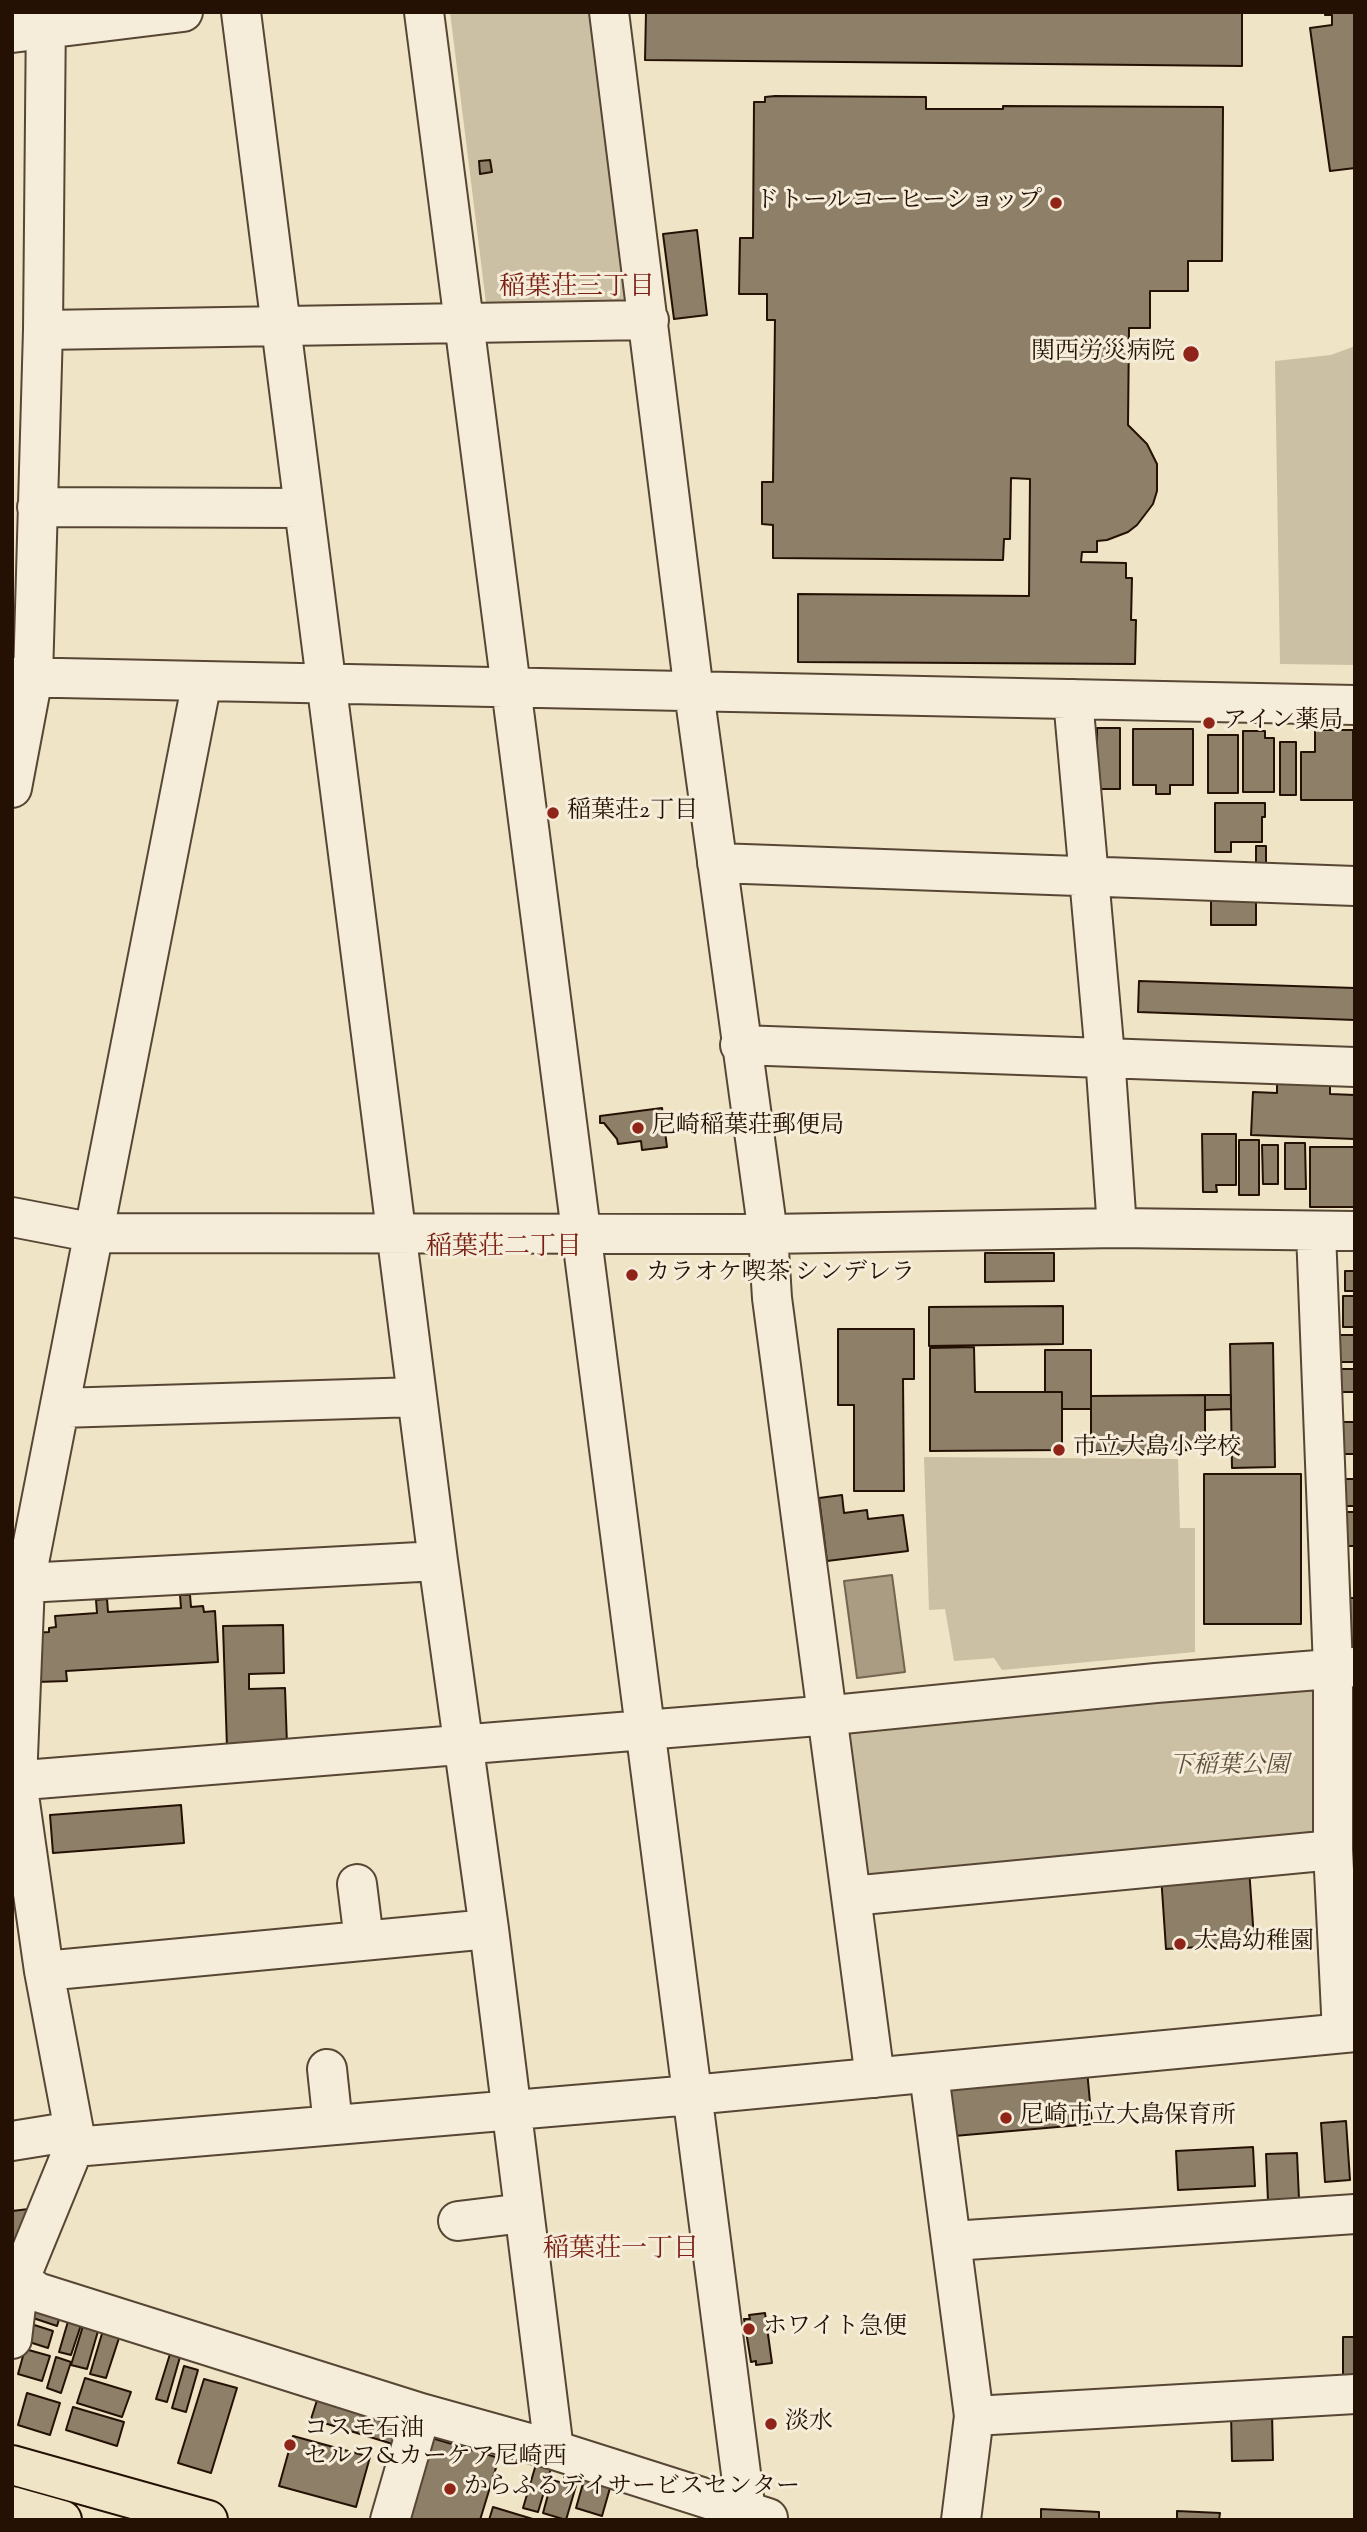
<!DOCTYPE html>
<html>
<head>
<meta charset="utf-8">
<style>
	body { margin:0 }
	#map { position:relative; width:1367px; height:2532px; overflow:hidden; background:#efe4c5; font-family:"Sorts Mill Goudy",serif }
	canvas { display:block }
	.frame { position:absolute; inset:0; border:14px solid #241104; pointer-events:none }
</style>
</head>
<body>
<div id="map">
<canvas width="1367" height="2532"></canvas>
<div class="frame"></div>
</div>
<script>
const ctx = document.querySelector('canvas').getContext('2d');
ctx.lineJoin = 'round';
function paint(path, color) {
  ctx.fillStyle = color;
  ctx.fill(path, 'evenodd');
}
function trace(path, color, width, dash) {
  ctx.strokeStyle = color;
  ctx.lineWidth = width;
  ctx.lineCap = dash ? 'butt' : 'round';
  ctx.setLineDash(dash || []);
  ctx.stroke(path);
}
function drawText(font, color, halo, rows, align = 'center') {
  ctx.font = font + ' "Sorts Mill Goudy","Noto Serif JP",serif';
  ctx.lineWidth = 6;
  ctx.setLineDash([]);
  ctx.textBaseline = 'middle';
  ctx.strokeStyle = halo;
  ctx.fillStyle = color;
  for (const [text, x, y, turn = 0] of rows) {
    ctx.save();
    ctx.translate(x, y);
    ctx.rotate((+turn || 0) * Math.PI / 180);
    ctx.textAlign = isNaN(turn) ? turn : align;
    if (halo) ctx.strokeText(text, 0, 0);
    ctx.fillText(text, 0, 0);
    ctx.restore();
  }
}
const green = new Path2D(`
	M450,12H597L628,307L495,310L486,303Z
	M1355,346V665L1280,664L1275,361L1331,355Z
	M924,1457L1178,1459L1180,1528H1195V1652L1002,1670L994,1658L954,1661L945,1609L929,1610Z
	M1316,1685L1321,1831L1306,1844L872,1882L865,1874L847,1732Z`);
const water = new Path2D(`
	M892,1575L905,1672L857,1678L844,1581Z`);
const building = new Path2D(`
	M646,12H1242V66L645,60Z
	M1325,12H1355V168L1330,171L1310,28L1332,25V15H1325Z
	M775,96L926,97V109H1003V106L1223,107L1222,261H1188V291H1150V328H1129L1128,425L1147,444L1157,464V491L1153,504L1137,525L1128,532L1107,540L1097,541V552H1082L1081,562L1126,563V578H1132L1131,620H1136L1135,664L798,662V594L1029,596L1030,479L1011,478L1010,539H1004L1003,560L773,558V525L762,524V482H773L775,320H767V294H739L740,238H753L754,102H765V97Z
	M490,160L492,172L480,174L479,161Z
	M697,230L707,315L674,319L663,234Z
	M1097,728H1120V789H1097Z
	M1133,729H1193V785H1170V794H1156V785H1133Z
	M1315,730H1353V800H1301V752H1315Z
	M1243,731H1265V738H1274V792H1243Z
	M1208,735H1238V793H1208Z
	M1280,742H1296V795H1280Z
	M1215,803H1265V817H1262V842H1231V852H1215Z
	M1256,846H1266V868H1256Z
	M1211,898H1256V925H1211Z
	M1139,981L1355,988V1020L1138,1012Z
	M1277,1081L1330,1083V1094L1355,1095L1354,1139L1251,1135L1253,1092L1277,1093Z
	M662,1108L667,1147L642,1150L641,1141L618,1144L617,1139L604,1123H600V1116Z
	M1202,1134H1236V1185H1216L1217,1192H1203Z
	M1239,1140H1259V1195H1239Z
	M1285,1143H1305L1306,1189H1285Z
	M1262,1145H1278V1184H1263Z
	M1310,1147H1355V1207H1310Z
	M985,1253H1054V1281L985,1282Z
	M1345,1271H1355V1291H1345Z
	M1343,1296H1355V1327H1343Z
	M1063,1306V1344L929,1346V1307Z
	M838,1329H914V1379H903L904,1491H854V1405H838Z
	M1340,1335H1355V1362H1340Z
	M1273,1343L1275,1467L1232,1468L1230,1344Z
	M974,1347L975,1392H1062V1450L930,1451V1348Z
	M1045,1350H1091V1409H1062V1392H1045Z
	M1341,1369H1355V1392H1341Z
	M1205,1395V1450L1091,1451V1396Z
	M1205,1395H1231V1409L1205,1410Z
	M1340,1422H1355V1454H1340Z
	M1204,1474H1301V1624H1204Z
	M1344,1479H1355V1506H1344Z
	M842,1495L844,1513L867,1510L868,1519L903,1515L908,1551L827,1561L819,1498Z
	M1339,1512H1355V1546H1339Z
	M180,1595H190L191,1607L203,1606L204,1612L215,1611L218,1662L66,1671L67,1681L37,1682L34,1633L49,1632V1628L56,1627L55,1616L97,1613L96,1600L107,1599L108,1612L181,1608Z
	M1340,1598H1355V1640H1340Z
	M283,1625L284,1673L249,1674V1689L285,1688L287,1745L227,1748L223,1626Z
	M181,1805L184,1843L53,1853L50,1815Z
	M1249,1868L1254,1939L1233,1941V1945L1166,1949L1161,1875Z
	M1087,2070L1092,2124L954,2136L950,2082Z
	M1346,2121L1350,2180L1325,2182L1321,2123Z
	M1253,2147L1255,2186L1178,2190L1176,2151Z
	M1297,2153L1299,2199L1268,2201L1266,2154Z
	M37,2208L21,2250L12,2247V2211Z
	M33,2304L61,2313L57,2326L30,2317Z
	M765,2313L772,2363L756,2365V2361L751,2362L744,2319H750L749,2315Z
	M69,2318L82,2322L71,2355L59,2352Z
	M28,2323L53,2331L48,2348L23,2340Z
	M83,2326L98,2331L87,2369L71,2365Z
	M104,2327L121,2332L106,2378L90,2374Z
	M1343,2337H1355V2379H1343Z
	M25,2349L50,2356L42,2381L18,2374Z
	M170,2354L180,2357L167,2402L156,2399Z
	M56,2357L71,2362L61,2393L47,2388Z
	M184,2366L198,2370L186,2412L172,2408Z
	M85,2378L131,2392L122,2417L77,2403Z
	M204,2379L237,2388L211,2473L178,2463Z
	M27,2393L60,2403L50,2435L18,2425Z
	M319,2394L404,2419L396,2445L311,2419Z
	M73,2407L124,2422L117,2446L66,2430Z
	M1231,2412H1272L1273,2460L1232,2461Z
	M293,2436L370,2457L356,2507L279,2486Z
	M425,2436L499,2458L480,2520H401Z
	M537,2461L552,2465L538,2512L523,2508Z
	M565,2475L578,2479L566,2520L543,2513L552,2480L563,2483Z
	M584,2480L610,2488L602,2516L576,2508Z
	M493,2507L536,2520H489Z
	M1041,2509L1099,2512V2520H1041Z
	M1177,2511L1220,2513L1219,2520H1177Z`);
const minor = new Path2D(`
	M241,12L438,1561L489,1929L554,2450
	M424,12L747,2520
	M609,12L694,692L768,1234L772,1298L875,2078
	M12,33L183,12
	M43,330L649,320
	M37,507L303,508
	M12,677L1355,705
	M1073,699L1105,1056L1117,1228
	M12,788L33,677L43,330L46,12
	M717,863L1355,886
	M740,1045L1355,1067
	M12,1217L95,1233L768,1234L1117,1228L1355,1231
	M1316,1232L1333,1668V1850L1342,2033
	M60,1408L417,1397
	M12,1582L25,1583L438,1561
	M12,1781L843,1714L1156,1683L1355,1667
	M357,1884L364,1940
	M851,1896L1333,1850
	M44,1971L489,1929
	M327,2069L333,2125
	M929,2074L974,2416L961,2520
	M12,2141L74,2131
	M74,2147L692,2095L1355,2032
	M458,2221L524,2213
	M952,2241L1355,2214
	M12,2274L37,2292L421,2413L554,2450L768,2518
	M12,2339L19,2281L74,2147V2131L44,1971L17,1781L25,1583L202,681
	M974,2416L1355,2394
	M390,2520L421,2413`);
const highway = new Path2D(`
	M12,2465L208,2520
	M12,2506L62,2520`);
const markers = [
	[1056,203,7,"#8f2418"],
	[1191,354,9,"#8f2418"],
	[1209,723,7,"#8f2418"],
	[553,813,7,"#8f2418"],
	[638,1128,7,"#8f2418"],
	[632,1275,7,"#8f2418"],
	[1059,1450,7,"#8f2418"],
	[1180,1944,7,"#8f2418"],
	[1006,2118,7,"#8f2418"],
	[749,2329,7,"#8f2418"],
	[771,2424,7,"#8f2418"],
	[290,2445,7,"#8f2418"],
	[450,2489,7,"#8f2418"]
];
const poiNames = [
	["ドトールコーヒーショップ",1042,203,"right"],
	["関西労災病院",1175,354,"right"],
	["アイン薬局",1223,723],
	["稲葉荘2丁目",567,813],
	["尼崎稲葉荘郵便局",652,1128],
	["カラオケ喫茶 シンデレラ",646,1275],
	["市立大島小学校",1073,1450],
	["大島幼稚園",1194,1944],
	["尼崎市立大島保育所",1020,2118],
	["ホワイト急便",763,2329],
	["淡水",785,2424],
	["コスモ石油",304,2431],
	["セルフ&カーケア尼崎西",304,2459],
	["からふるデイサービスセンター",464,2489]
];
const parkNames = [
	["下稲葉公園",1229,1768]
];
const neighbourhoodNames = [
	["稲葉荘三丁目",577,290],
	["稲葉荘二丁目",504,1250],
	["稲葉荘一丁目",621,2252]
];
paint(green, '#ccc0a4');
paint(water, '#aa9c83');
trace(water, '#746450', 2);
paint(building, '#8e7f68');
trace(building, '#241104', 2);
trace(minor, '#574634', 42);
trace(highway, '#241104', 42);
trace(minor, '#f5edd9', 38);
trace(highway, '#efe4c5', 38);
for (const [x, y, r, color] of markers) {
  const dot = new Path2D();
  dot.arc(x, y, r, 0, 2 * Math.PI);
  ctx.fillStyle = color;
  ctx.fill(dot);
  trace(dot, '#f5edd9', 2.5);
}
drawText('24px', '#241104', '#f5edd9', poiNames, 'left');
drawText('italic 24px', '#5f4e3c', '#f5edd9', parkNames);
drawText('26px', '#7a1f14', '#f5edd9', neighbourhoodNames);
</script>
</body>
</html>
